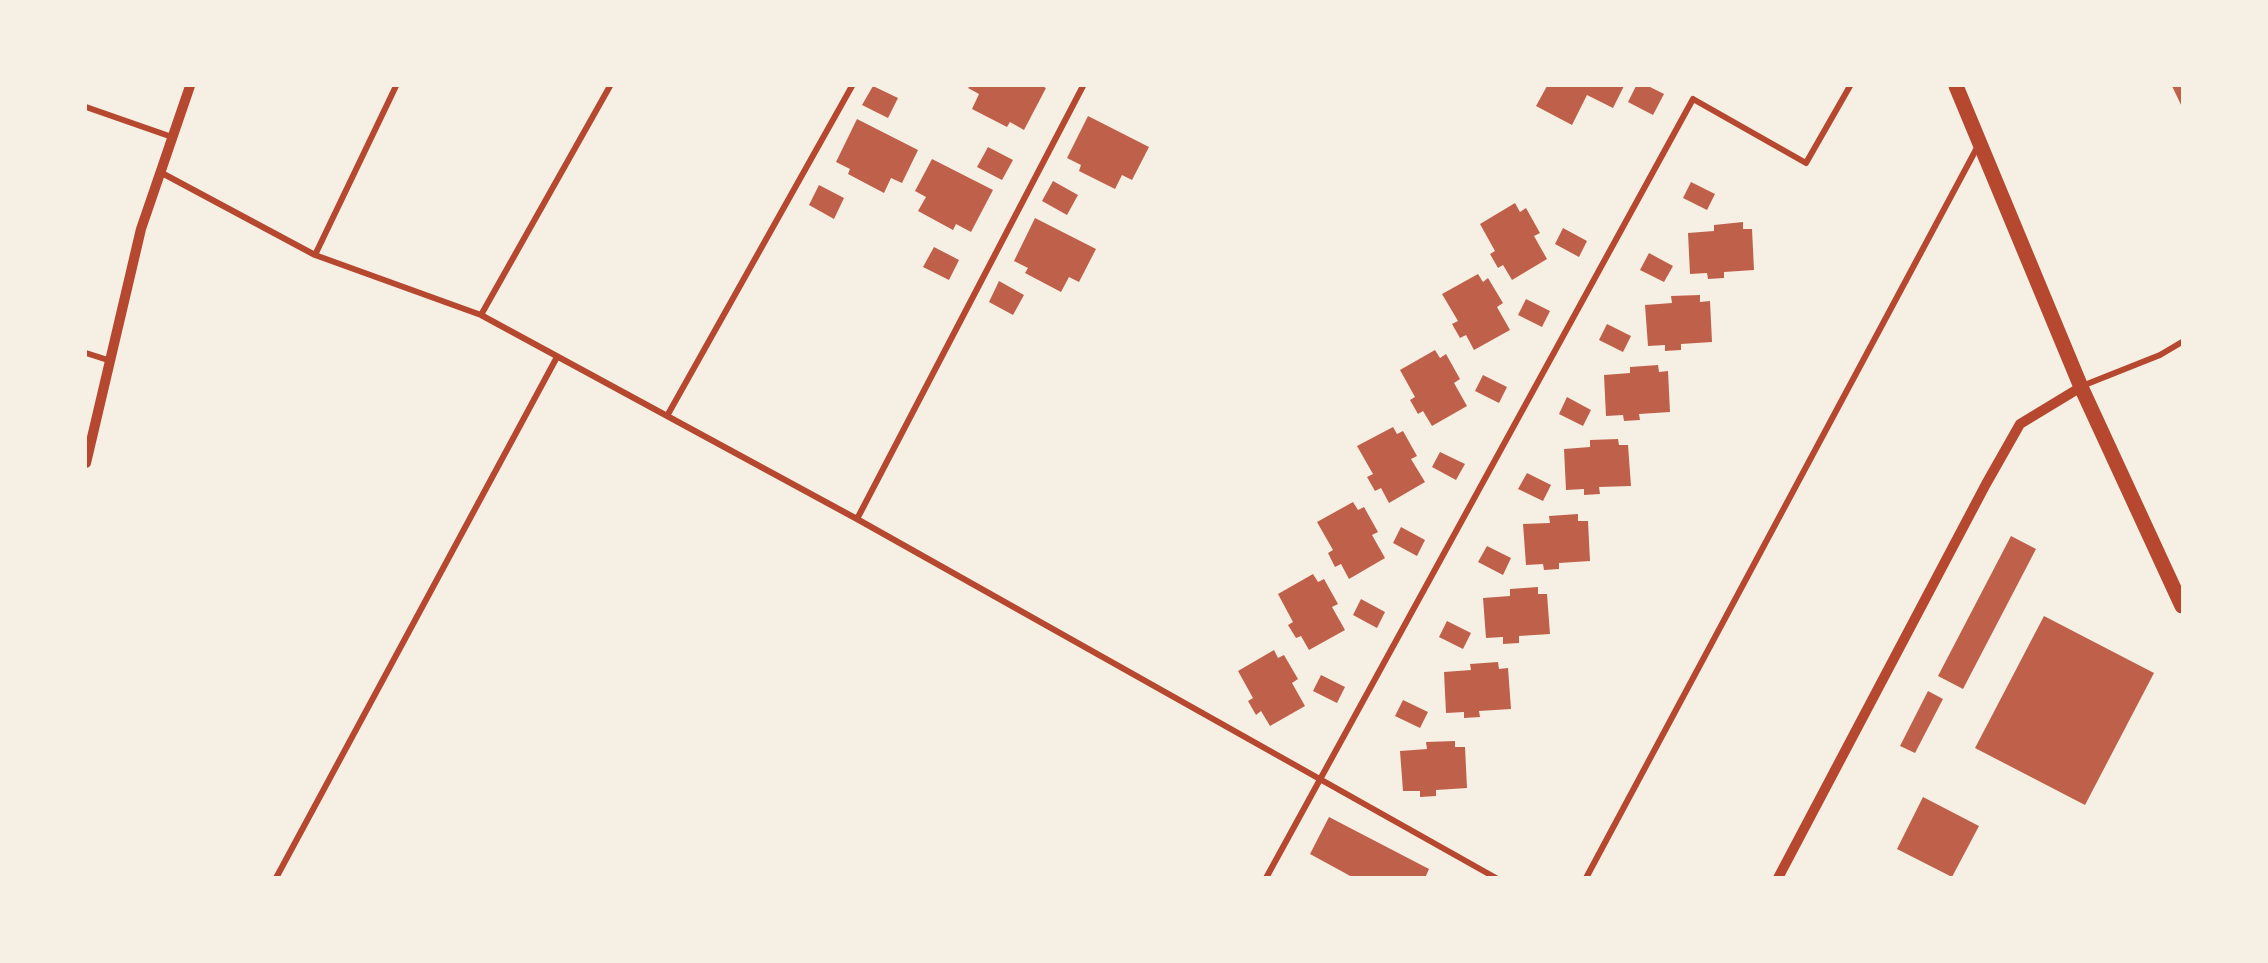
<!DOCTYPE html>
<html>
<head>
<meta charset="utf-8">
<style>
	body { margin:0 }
	#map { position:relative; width:2268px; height:963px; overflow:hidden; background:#f6efe4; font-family:Commissioner,sans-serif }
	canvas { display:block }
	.frame { position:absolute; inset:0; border:87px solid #f6efe4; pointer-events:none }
</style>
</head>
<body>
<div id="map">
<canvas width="2268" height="963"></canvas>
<div class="frame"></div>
</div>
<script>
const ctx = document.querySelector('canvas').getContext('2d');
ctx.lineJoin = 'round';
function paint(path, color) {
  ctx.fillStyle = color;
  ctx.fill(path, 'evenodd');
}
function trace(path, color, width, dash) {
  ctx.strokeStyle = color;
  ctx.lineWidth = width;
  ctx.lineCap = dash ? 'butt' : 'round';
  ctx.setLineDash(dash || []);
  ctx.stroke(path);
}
const building = new Path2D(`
	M873,86L898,98L888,118L862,105Z
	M970,86H1042L1046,88L1024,130L1010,122L1007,127L972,109L979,94L968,88Z
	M1547,86H1624L1613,108L1587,95L1572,125L1536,106Z
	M1636,86H1648L1664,94L1653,115L1628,102Z
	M2172,86H2182V107Z
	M1088,116L1149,147L1132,180L1122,175L1115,189L1079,171L1081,165L1067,158Z
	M857,119L918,150L902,183L891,178L884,193L848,174L850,169L836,162Z
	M988,147L1013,160L1002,180L977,167Z
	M932,159L993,190L971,232L956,224L953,230L918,211L926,197L915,191Z
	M1053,181L1078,195L1067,215L1042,201Z
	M1691,182L1715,194L1707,210L1683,198Z
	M819,185L844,198L834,219L809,205Z
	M1515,203L1520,212L1526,208L1540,233L1534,236L1547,259L1512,280L1503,265L1498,268L1490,254L1495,251L1480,224Z
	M1035,218L1096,249L1079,282L1069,277L1061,292L1025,273L1028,268L1014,261Z
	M1743,222V229H1752L1754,270L1724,272V278L1708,279L1707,273L1690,274L1688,233L1714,231V225Z
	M1563,228L1587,241L1579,257L1555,244Z
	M934,247L959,260L949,280L923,267Z
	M1649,253L1673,266L1664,282L1640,270Z
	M1478,274L1483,282L1488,278L1503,303L1497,307L1510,330L1474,350L1466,335L1460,338L1452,324L1458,321L1442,294Z
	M999,281L1024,295L1013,315L989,302Z
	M1700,295V302L1710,301L1712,342L1681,344V350L1665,351V345L1648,346L1645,305L1672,303L1671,296Z
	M1526,299L1550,311L1542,327L1518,315Z
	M1607,324L1631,336L1623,352L1599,340Z
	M1435,350L1440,358L1446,354L1460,379L1454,383L1467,406L1432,426L1423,411L1418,414L1410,400L1415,397L1400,370Z
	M1658,365L1659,372L1668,371L1670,412L1639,414L1640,420L1624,421L1623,415L1606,416L1604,375L1630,373V367Z
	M1483,375L1507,387L1499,403L1475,391Z
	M1567,397L1591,410L1583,426L1559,414Z
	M1393,427L1397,434L1403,431L1417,456L1411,459L1425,482L1389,503L1381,488L1375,491L1367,477L1373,474L1357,446Z
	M1618,439L1619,445H1628L1631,486L1599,487L1600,494L1584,495V489L1566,490L1564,449L1590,447V440Z
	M1440,452L1465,464L1456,480L1432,467Z
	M1527,473L1551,485L1543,501L1518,489Z
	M1353,502L1358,510L1364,507L1378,532L1372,535L1385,558L1349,579L1341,564L1335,567L1328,553L1333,550L1317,522Z
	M1578,514V521H1588L1590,561L1559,563V569L1544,570L1543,564L1526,565L1523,524L1550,523L1549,516Z
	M1401,527L1425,540L1417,556L1393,543Z
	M2011,536L2036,549L1963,689L1938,676Z
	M1487,546L1511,558L1503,575L1478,562Z
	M1313,574L1318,582L1324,579L1338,604L1332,607L1345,630L1309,650L1301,636L1296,638L1288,625L1293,622L1278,594Z
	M1538,587V594H1547L1550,634L1519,636V643L1503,644V637L1486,638L1483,598L1510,596V589Z
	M1361,599L1385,612L1377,628L1353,615Z
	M2044,616L2154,673L2085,805L1975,748Z
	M1447,621L1471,633L1463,649L1439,637Z
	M1274,650L1278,658L1284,655L1298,679L1292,683L1305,706L1270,726L1261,711L1256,715L1248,701L1253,698L1238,671Z
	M1498,662L1499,669L1508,668L1511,709L1479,711L1480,717L1464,718V712L1446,713L1444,672L1471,670L1470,664Z
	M1321,675L1345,687L1337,703L1313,691Z
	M1928,691L1943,699L1915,753L1900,746Z
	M1403,700L1428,712L1420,728L1395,716Z
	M1455,741V747H1465L1467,788L1436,790V796L1420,797V791H1403L1400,751L1427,749L1426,742Z
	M1923,797L1979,826L1952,877L1897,849Z
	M1329,817L1429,869L1425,878H1354L1310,854Z`);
const minor = new Path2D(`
	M86,107L172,137
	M160,172L315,255L481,315L857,519L1496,878
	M315,255L396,86
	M481,315L610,86
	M86,353L111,361
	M2082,386L2160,355L2182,342
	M667,416L852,86
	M857,519L1083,86
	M276,878L557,357
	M1266,878L1693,99L1806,163L1850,86
	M1586,878L1979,144`);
const tertiary = new Path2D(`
	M86,463L141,229L190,86
	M1778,878L1986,484L2020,424L2081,387`);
const primary = new Path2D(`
	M1956,86L2081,387L2182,606`);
paint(building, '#bf614a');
trace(minor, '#b5482f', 6);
trace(tertiary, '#b5482f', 10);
trace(primary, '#b5482f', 15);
</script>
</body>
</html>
